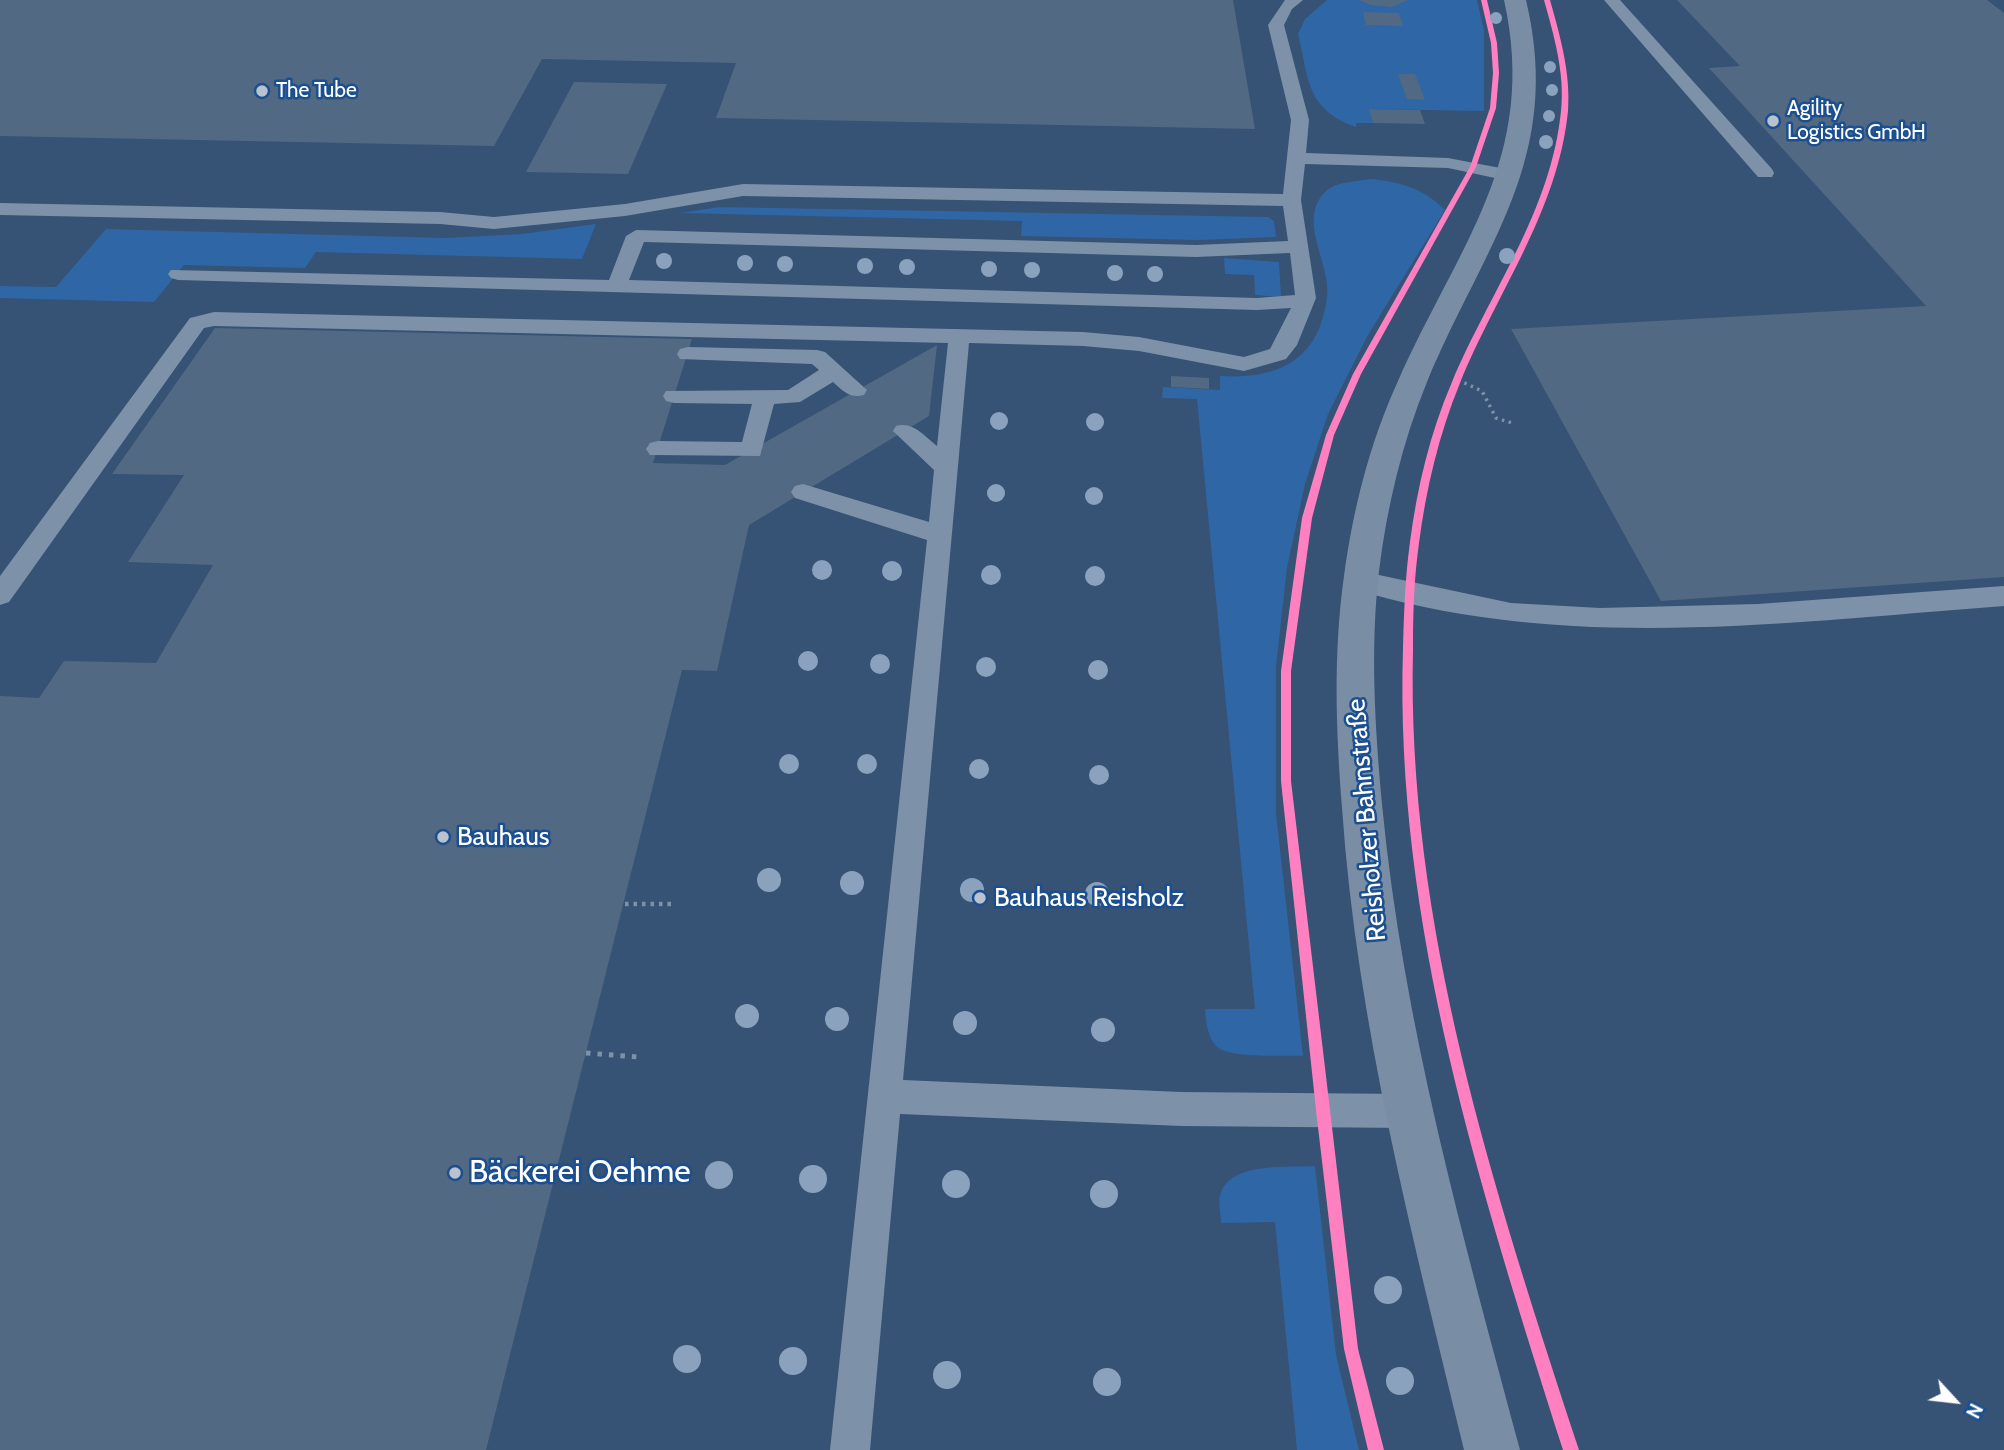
<!DOCTYPE html>
<html>
<head>
<meta charset="utf-8">
<style>
	body { margin:0 }
	#map { position:relative; width:2004px; height:1450px; overflow:hidden; background:#365274; font-family:Cabin,sans-serif }
	canvas { display:block }
	.north { position:absolute; left:1920px; top:1366px; width:70px; height:70px; -webkit-text-stroke:5px #1b4f8f; paint-order:stroke; rotate:117deg; font-size:19px; font-weight:700; line-height:28px; text-align:center; color:#fff }
	.north::after { content:''; display:block; margin:auto; width:24px; height:32px; background:#fff; clip-path:polygon(50% 0,100% 100%,50% 72%,0 100%) }
</style>
</head>
<body>
<div id="map">
<canvas width="2004" height="1450"></canvas>
<div class="north">N</div>
</div>
<script>
const ctx = document.querySelector('canvas').getContext('2d');
ctx.lineJoin = 'round';
function paint(path, color) {
  ctx.fillStyle = color;
  ctx.fill(path, 'evenodd');
}
function trace(path, color, width, dash) {
  ctx.strokeStyle = color;
  ctx.lineWidth = width;
  ctx.lineCap = dash ? 'butt' : 'round';
  ctx.setLineDash(dash || []);
  ctx.stroke(path);
}
function drawText(font, color, halo, rows, align = 'center') {
  ctx.font = font + ' Cabin,sans-serif';
  ctx.lineWidth = 5;
  ctx.setLineDash([]);
  ctx.textBaseline = 'middle';
  ctx.strokeStyle = halo;
  ctx.fillStyle = color;
  for (const [text, x, y, turn = 0] of rows) {
    ctx.save();
    ctx.translate(x, y);
    ctx.rotate((+turn || 0) * Math.PI / 180);
    ctx.textAlign = isNaN(turn) ? turn : align;
    if (halo) ctx.strokeText(text, 0, 0);
    ctx.fillText(text, 0, 0);
    ctx.restore();
  }
}
const green = new Path2D(`
	M1327,0H1477L1484,30V111L1370,109L1373,123H1356V127C1306,109 1309,80 1298,34L1305,19Z
	M1370,179C1401,182 1423,188 1445,210L1368,335L1328,414L1305,484L1287,568L1276,666V813L1303,1056C1284,1055 1228,1059 1216,1046C1207,1036 1206,1021 1205,1009H1255L1197,399L1162,398L1163,387L1220,390V376C1264,379 1308,368 1322,320C1326,307 1329,293 1326,278C1322,252 1301,215 1325,192C1336,181 1356,182 1370,179Z
	M719,207L1268,217L1274,221L1276,237L1199,240L1021,236L1022,221L680,213Z
	M596,224L582,259L316,252L305,268L184,265L154,302L0,298V286L56,287L106,229L446,238L522,234Z
	M1224,258L1279,262L1281,297L1255,295L1254,275L1225,274Z
	M1315,1166L1336,1355L1359,1450H1297L1275,1222L1221,1223C1221,1214 1218,1203 1220,1195C1230,1161 1287,1168 1315,1166Z`);
const building = new Path2D(`
	M0,0H1233L1255,129L716,118L736,63L542,59L494,146L0,136Z
	M1359,0H1408L1392,7L1371,5Z
	M1677,0H1987L2004,13V577L1661,601L1511,329L1926,306L1709,68L1740,66Z
	M1363,12L1399,13L1403,26L1366,25Z
	M1398,74H1415L1425,100L1407,99Z
	M574,82L667,84L628,174L526,172Z
	M1369,109L1420,110L1425,124L1373,123Z
	M215,328L692,339L653,463L725,465L937,345L929,416L749,525L717,671L682,670L486,1450H0V696L39,698L64,661L156,663L213,565L128,562L184,475L112,474Z
	M1171,376L1209,378V389L1171,387Z`);
const pathFar2 = new Path2D(`
	M1458,380L1482,391L1496,418L1512,423`);
const pathFar1 = new Path2D(`
	M625,904H672`);
const path = new Path2D(`
	M586,1053L638,1057`);
const service = new Path2D(`
	M1285,0H1303L1292,9L1284,25L1309,120L1306,153L1448,158L1516,171L1518,175L1509,181L1448,168L1305,164L1301,200L1316,298L1297,345L1286,359L1244,371L1139,351L1083,346L969,343L903,1080L1181,1092L1407,1094L1419,1099L1424,1111L1419,1123L1407,1128L1181,1126L900,1114L870,1450H830L927,540L795,498L791,492L795,486L803,484L929,522L934,470L893,431L896,426C913,421 924,436 937,446L948,343L214,326L204,328L9,602L0,605V576L190,318L214,312L1083,332L1139,337L1244,357L1270,349L1291,308L1257,310L178,280L171,278L168,274L171,270L609,280L626,236L636,230L1196,245L1288,241L1283,206L743,196L625,216L494,229L440,224L0,215V203L440,212L494,217L625,204L743,184L1283,194L1291,120L1268,25ZM644,242L1196,257L1290,253L1295,295L1257,298L629,280Z
	M1604,0H1620L1772,169L1774,173L1772,177H1758Z
	M688,347L817,350L825,352L867,390L864,395C850,399 843,391 833,382L800,402L774,404L760,456L650,455L646,449L650,443L658,441L742,442L752,404L674,403L666,401L663,396L666,391L788,390L819,370L812,364L680,359L677,354L680,349Z
	M1360,571L1511,603L1600,608L1758,604L2004,586V606C1788,622 1562,654 1351,588L1347,581L1351,574Z`);
const secondary = new Path2D(`
	M1504,0H1526C1564,159 1484,245 1427,382C1402,443 1387,507 1379,571C1370,649 1375,727 1382,804C1403,1024 1463,1237 1520,1450H1464C1413,1238 1357,1026 1342,808C1336,731 1333,653 1344,576C1353,509 1370,442 1398,381C1458,246 1539,157 1504,0Z`);
const cycleway = new Path2D(`
	M1481,0H1487L1497,43L1499,73L1496,108L1476,167L1361,374L1334,435L1312,518L1291,671V781L1330,1110L1358,1349L1384,1450H1368L1344,1349L1316,1110L1281,781V671L1302,518L1326,435L1353,374L1470,167L1490,108L1493,73L1491,43Z
	M1544,0H1550C1560,36 1571,73 1568,111C1558,211 1497,292 1460,383C1439,434 1426,489 1419,543C1414,578 1413,613 1413,649C1406,925 1494,1190 1579,1450H1563C1481,1190 1394,924 1403,648C1404,613 1405,578 1410,542C1417,488 1430,433 1452,382C1490,292 1551,211 1561,111C1565,73 1554,36 1544,0Z`);
const trees = [
	[1496,18,6],
	[1550,67,6],
	[1552,90,6],
	[1549,116,6],
	[1546,142,7],
	[1507,256,8],
	[664,261,8],
	[745,263,8],
	[785,264,8],
	[865,266,8],
	[907,267,8],
	[989,269,8],
	[1032,270,8],
	[1115,273,8],
	[1155,274,8],
	[999,421,9],
	[1095,422,9],
	[996,493,9],
	[1094,496,9],
	[822,570,10],
	[892,571,10],
	[991,575,10],
	[1095,576,10],
	[808,661,10],
	[880,664,10],
	[986,667,10],
	[1098,670,10],
	[789,764,10],
	[867,764,10],
	[979,769,10],
	[1099,775,10],
	[769,880,12],
	[852,883,12],
	[972,890,12],
	[1097,894,12],
	[747,1016,12],
	[837,1019,12],
	[965,1023,12],
	[1103,1030,12],
	[719,1175,14],
	[813,1179,14],
	[956,1184,14],
	[1104,1194,14],
	[1388,1290,14],
	[687,1359,14],
	[793,1361,14],
	[947,1375,14],
	[1400,1381,14],
	[1107,1382,14]
];
const markers = [
	[262,91,7,"#b9c2ce"],
	[1773,121,7,"#b9c2ce"],
	[443,837,7,"#b9c2ce"],
	[980,898,7,"#b9c2ce"],
	[455,1173,7,"#b9c2ce"]
];
const farPoinames = [
	["The Tube",276,91],
	["Agility",1787,109],
	["Logistics GmbH",1787,133]
];
const streetNames = [
	["Reisholzer Bahnstraße",1367,820,-95]
];
const poiNames = [
	["Bauhaus",457,837],
	["Bauhaus Reisholz",994,898]
];
const nearPoinames = [
	["Bäckerei Oehme",469,1173]
];
paint(green, '#2f66a5');
paint(building, '#526984');
trace(pathFar2, '#7d92a8', 3.5, [2.5, 4.5]);
trace(pathFar1, '#7d92a8', 4.5, [3.5, 5]);
trace(path, '#7d92a8', 5, [4.5, 7]);
paint(service, '#7d92a8');
paint(secondary, '#798da4');
paint(cycleway, '#ff80c0');
ctx.fillStyle = '#8aa2be';
for (const [x, y, r] of trees) {
  ctx.beginPath();
  ctx.arc(x, y, r, 0, 2 * Math.PI);
  ctx.fill();
}
for (const [x, y, r, color] of markers) {
  const dot = new Path2D();
  dot.arc(x, y, r, 0, 2 * Math.PI);
  ctx.fillStyle = color;
  ctx.fill(dot);
  trace(dot, '#1b4f8f', 2.5);
}
drawText('21px', '#fff', '#1b4f8f', farPoinames, 'left');
drawText('26px', '#fff', '#1b4f8f', streetNames);
drawText('26px', '#fff', '#1b4f8f', poiNames, 'left');
drawText('32px', '#fff', '#1b4f8f', nearPoinames, 'left');
</script>
</body>
</html>
